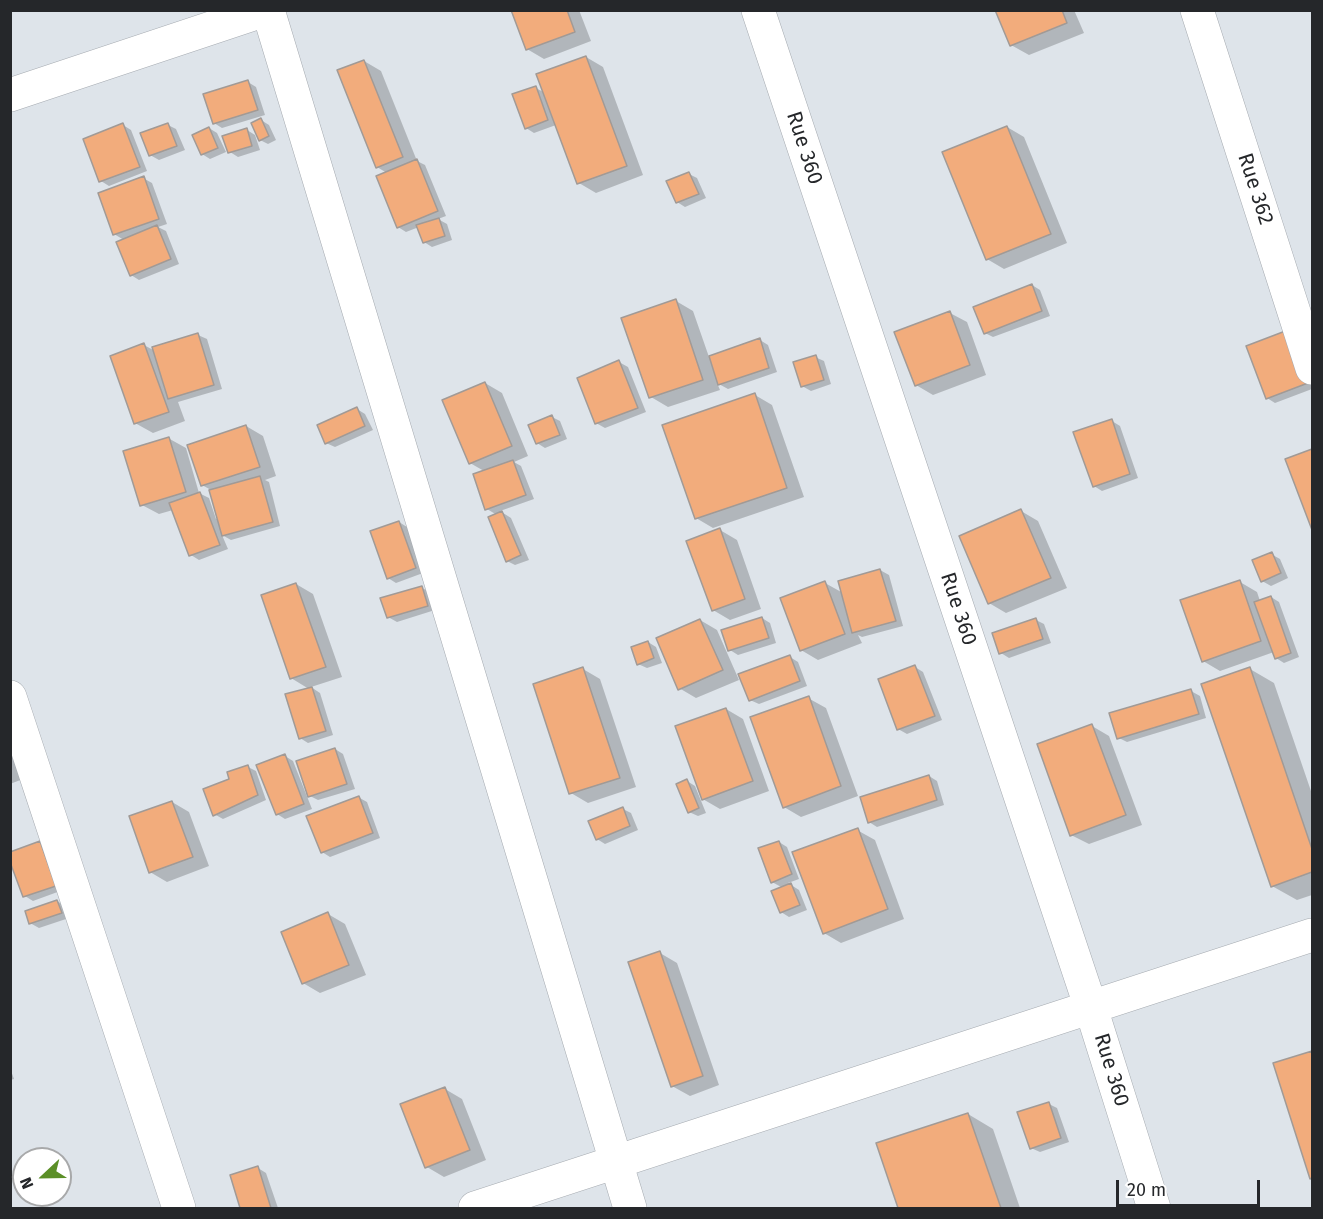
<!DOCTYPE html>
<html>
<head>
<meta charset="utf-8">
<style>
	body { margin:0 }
	#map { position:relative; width:1323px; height:1219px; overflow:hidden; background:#dee4ea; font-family:"Fira Sans",sans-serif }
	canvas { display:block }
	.frame { position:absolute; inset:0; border:12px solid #25272a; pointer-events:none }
	.north { position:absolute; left:12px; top:1147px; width:60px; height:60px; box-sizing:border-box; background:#fff; border:2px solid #a8a9aa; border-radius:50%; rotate:248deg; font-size:16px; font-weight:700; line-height:24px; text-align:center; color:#25272a }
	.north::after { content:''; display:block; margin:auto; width:21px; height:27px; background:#5b8f27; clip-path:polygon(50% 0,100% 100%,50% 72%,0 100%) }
	.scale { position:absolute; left:1116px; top:1180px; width:144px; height:27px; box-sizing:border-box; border:3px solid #25272a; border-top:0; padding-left:8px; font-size:18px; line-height:21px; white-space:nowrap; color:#25272a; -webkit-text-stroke:4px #fff; paint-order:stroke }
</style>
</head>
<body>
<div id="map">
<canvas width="1323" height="1219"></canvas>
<div class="frame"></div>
<div class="north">N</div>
<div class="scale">20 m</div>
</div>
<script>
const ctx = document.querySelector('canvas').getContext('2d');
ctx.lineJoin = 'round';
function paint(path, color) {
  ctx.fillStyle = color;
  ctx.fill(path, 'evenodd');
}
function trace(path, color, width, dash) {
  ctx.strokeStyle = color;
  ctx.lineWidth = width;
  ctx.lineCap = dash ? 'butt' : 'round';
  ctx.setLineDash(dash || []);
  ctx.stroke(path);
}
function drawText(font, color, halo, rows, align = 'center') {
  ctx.font = font + ' "Fira Sans",sans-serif';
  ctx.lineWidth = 4.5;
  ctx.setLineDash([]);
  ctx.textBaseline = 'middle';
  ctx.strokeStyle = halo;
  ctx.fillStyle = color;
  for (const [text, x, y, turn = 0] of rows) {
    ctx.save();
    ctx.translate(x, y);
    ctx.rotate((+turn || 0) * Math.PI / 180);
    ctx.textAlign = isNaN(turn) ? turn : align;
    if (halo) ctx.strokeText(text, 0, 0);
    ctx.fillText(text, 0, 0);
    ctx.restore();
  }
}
const shadow = new Path2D(`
	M512,10H579L591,41L544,59L527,49Z
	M997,10H1074L1084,33L1029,55L1011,45Z
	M586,57L603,67L643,175L596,193L579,183L556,125L534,133L526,128L536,88L545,93Z
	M364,61L381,71L417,161L425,165L446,216L438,219L447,224L452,240L432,247L424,242L419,227L406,232L398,227L387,173L377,167Z
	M248,82L256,87L265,115L222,128L214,123Z
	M261,120L269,125L276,140L268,144L260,140Z
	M123,125L131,130L147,171L109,186L101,181Z
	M168,125L176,129L185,150L159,160L150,155Z
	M1007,127L1024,137L1067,243L1004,269L987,259Z
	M209,128L217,133L226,152L210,159L202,154Z
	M247,130L255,135L260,150L238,157L230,152Z
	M689,174L697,178L706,198L685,207L677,202Z
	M143,178L152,183L167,224L158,227L166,231L179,264L139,280L131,275L124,240L114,234Z
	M1032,285L1040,290L1050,316L993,337L985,333Z
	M676,301L693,311L709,357L760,340L768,345L777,372L728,389L717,383L720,390L668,407L651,397Z
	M950,313L967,322L986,375L933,395L916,385Z
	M198,335L207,339L222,389L178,402L185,421L153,433L135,423L144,345L155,351Z
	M815,357L824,361L831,384L811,391L802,386Z
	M619,362L628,367L646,412L605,428L596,423Z
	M1312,381V389L1275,403L1267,398Z
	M485,383L502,393L528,456L514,462L521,466L534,499L500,511L511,518L529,560L515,565L507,561L497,515L487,509L484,471L470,463Z
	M755,395L772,405L804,497L713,528L696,518Z
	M357,409L365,414L373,430L335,447L326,443Z
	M552,417L560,421L567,439L545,448L537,443Z
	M1112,421L1120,426L1138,478L1102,491L1094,486Z
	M246,426L263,436L276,476L265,480L269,482L280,526L231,540L222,535L228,549L199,560L191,555L173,510L159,514L142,505L168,438L186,448L199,493L209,498L216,519L218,518L211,490L202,485Z
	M1312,451V528L1287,459Z
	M1021,511L1038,521L1067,588L1006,613L989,603Z
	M399,522L407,527L423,573L396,583L388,578Z
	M720,530L737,540L761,609L730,620L713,610Z
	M1271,554L1280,559L1288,578L1271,586L1262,581Z
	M880,570L889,575L903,626L862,637L858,635L862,643L818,660L801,650L825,583L843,593Z
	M1240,582L1257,592L1260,601L1271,597L1279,602L1299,657L1284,663L1276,658L1274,652L1220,671L1203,661Z
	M296,584L313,594L342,677L311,687L320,693L333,735L308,743L300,738L309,689L291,678Z
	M422,588L430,592L435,610L397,622L388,617Z
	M762,618L770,623L776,643L738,655L730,650Z
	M700,620L717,630L739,680L696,698L679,688Z
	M1036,620L1044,624L1051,643L1009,658L1001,653Z
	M648,642L656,647L662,663L647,668L638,664Z
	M790,657L798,662L807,686L759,704L750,700Z
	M915,667L923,672L942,720L907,734L898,729Z
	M583,669L600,679L636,787L588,803L571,793Z
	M1250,669L1274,683L1312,794V895L1297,900L1272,886Z
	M1191,691L1200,696L1206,718L1127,742L1119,738Z
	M808,698L826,708L858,796L801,817L784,807Z
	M726,709L743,719L769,791L720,809L701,798Z
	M1092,726L1109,736L1142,825L1089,844L1071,835Z
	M10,747L23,779L10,784Z
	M335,749L343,754L355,789L318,800L306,794Z
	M285,756L293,761L312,809L285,819L277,814Z
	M248,767L256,771L266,800L223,819L214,814L231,780Z
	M929,776L937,781L944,805L877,827L869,822Z
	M687,781L695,786L706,813L698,816L689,812Z
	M358,797L367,802L380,838L330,857L322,852Z
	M172,802L189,812L209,866L167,882L150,872Z
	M623,809L631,813L638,830L605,844L597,839Z
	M857,830L875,840L904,919L841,943L824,933Z
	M779,842L787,847L799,879L788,883L799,890L807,910L789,917L781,912L783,888L772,882Z
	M40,843L49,848L63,890L33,901L25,896Z
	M57,901L65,906L69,918L39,928L30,923Z
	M328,914L345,924L366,975L320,993L303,983Z
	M660,953L677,963L719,1085L690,1096L672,1086Z
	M1312,1053V1179L1275,1064Z
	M10,1068L14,1079L10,1080Z
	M445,1089L462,1099L486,1160L444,1177L427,1167Z
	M1049,1104L1057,1108L1069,1142L1040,1152L1031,1148Z
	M968,1114L993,1129L1020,1208H900L878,1144Z
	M258,1168L266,1173L278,1208H241L232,1176Z`);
const building = new Path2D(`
	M511,10H567L575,32L526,50Z
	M995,10H1062L1067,23L1010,46Z
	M586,56L627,166L577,184L536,74Z
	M364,60L403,157L376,168L337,70Z
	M248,80L258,110L213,124L203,94Z
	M536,86L548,120L525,129L512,94Z
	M261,118L269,136L259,141L251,123Z
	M123,123L140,167L99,182L83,139Z
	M168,123L177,146L149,156L140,133Z
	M1007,126L1051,234L986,260L942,152Z
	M209,127L218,148L201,155L192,135Z
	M247,128L252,146L228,153L222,136Z
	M417,159L438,211L397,228L376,176Z
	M689,172L699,194L676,203L666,181Z
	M144,176L159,219L113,235L98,193Z
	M439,218L445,236L423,243L416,225Z
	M157,225L171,259L130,276L116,242Z
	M1032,284L1042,311L984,334L973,307Z
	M676,299L703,380L649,398L621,318Z
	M950,311L970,365L915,386L894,332Z
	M1288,330L1308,383L1266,399L1246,346Z
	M198,333L214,385L168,399L152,347Z
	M760,338L769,368L718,385L709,356Z
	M144,343L169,412L134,424L110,356Z
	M816,355L824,380L801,387L793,362Z
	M619,360L638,408L595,424L577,378Z
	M485,382L512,446L469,464L442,400Z
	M755,393L787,488L695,519L662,425Z
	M357,407L365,426L325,444L317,425Z
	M552,415L560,435L536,444L528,425Z
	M1112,419L1130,474L1093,487L1073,432Z
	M246,425L260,467L201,486L187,445Z
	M169,437L186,492L140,506L123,451Z
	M1312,449V530L1285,459Z
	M513,460L526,495L485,510L473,474Z
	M260,476L273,522L222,536L209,490Z
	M200,492L220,545L189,556L169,503Z
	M1021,509L1051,578L988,604L959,536Z
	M502,511L521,555L506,562L488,517Z
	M399,521L416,568L387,579L370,531Z
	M720,528L745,599L712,611L686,541Z
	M1272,552L1281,573L1261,582L1252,560Z
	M880,569L896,621L852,633L838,581Z
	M1240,580L1261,641L1202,662L1180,600Z
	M825,581L845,634L800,651L780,598Z
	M296,583L326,667L290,679L261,595Z
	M422,586L428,606L387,618L380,598Z
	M1271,596L1291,653L1275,659L1254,602Z
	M762,617L769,638L728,651L721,630Z
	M1036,618L1043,639L999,654L992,633Z
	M700,619L723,670L678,690L656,638Z
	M648,641L654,658L637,665L631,647Z
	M790,655L800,681L749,701L738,674Z
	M915,665L935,716L897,730L878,679Z
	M583,667L620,778L569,794L533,684Z
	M1250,667L1312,849V872L1271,887L1201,684Z
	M312,687L326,731L299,739L285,694Z
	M1191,689L1199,714L1117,739L1109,713Z
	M809,696L841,786L783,808L750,717Z
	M726,708L753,781L702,800L675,726Z
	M1092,724L1126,815L1070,836L1037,744Z
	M335,748L347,784L308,797L296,761Z
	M285,754L304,804L276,815L256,765Z
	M248,765L258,795L213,816L203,789L229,779L227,772Z
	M929,775L937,800L868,823L860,797Z
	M687,779L699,808L688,813L676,784Z
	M359,796L373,833L321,853L306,816Z
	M172,801L193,857L149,873L129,816Z
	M623,807L630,826L596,840L588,821Z
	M858,828L888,909L823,934L792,852Z
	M40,841L56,886L23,897L10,862V852Z
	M779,841L792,874L771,883L758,848Z
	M791,883L800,905L780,913L771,891Z
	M57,900L62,913L29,924L25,911Z
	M328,912L349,965L302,984L281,932Z
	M660,951L703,1076L671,1087L628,962Z
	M1312,1051V1178L1310,1179L1273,1063Z
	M445,1087L470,1150L425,1168L400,1104Z
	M1049,1102L1061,1138L1030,1149L1017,1112Z
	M968,1113L1001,1208H898L876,1143Z
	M258,1166L271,1208H240L230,1175Z`);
const minor = new Path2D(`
	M268,10L630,1208
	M758,10L1091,1008L1154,1208
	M1197,10L1312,368
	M10,95L265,10
	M10,697L179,1208
	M475,1208L1312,935`);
const streetNames = [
	["Rue 360",804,148,72],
	["Rue 362",1255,189,72],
	["Rue 360",958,609,72],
	["Rue 360",1111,1070,73]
];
paint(shadow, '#0003');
paint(building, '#f2ac7c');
trace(building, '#a19a96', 1.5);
trace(minor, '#a6abb1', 34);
trace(minor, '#fff', 33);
drawText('21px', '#25272a', '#fff', streetNames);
</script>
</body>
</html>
